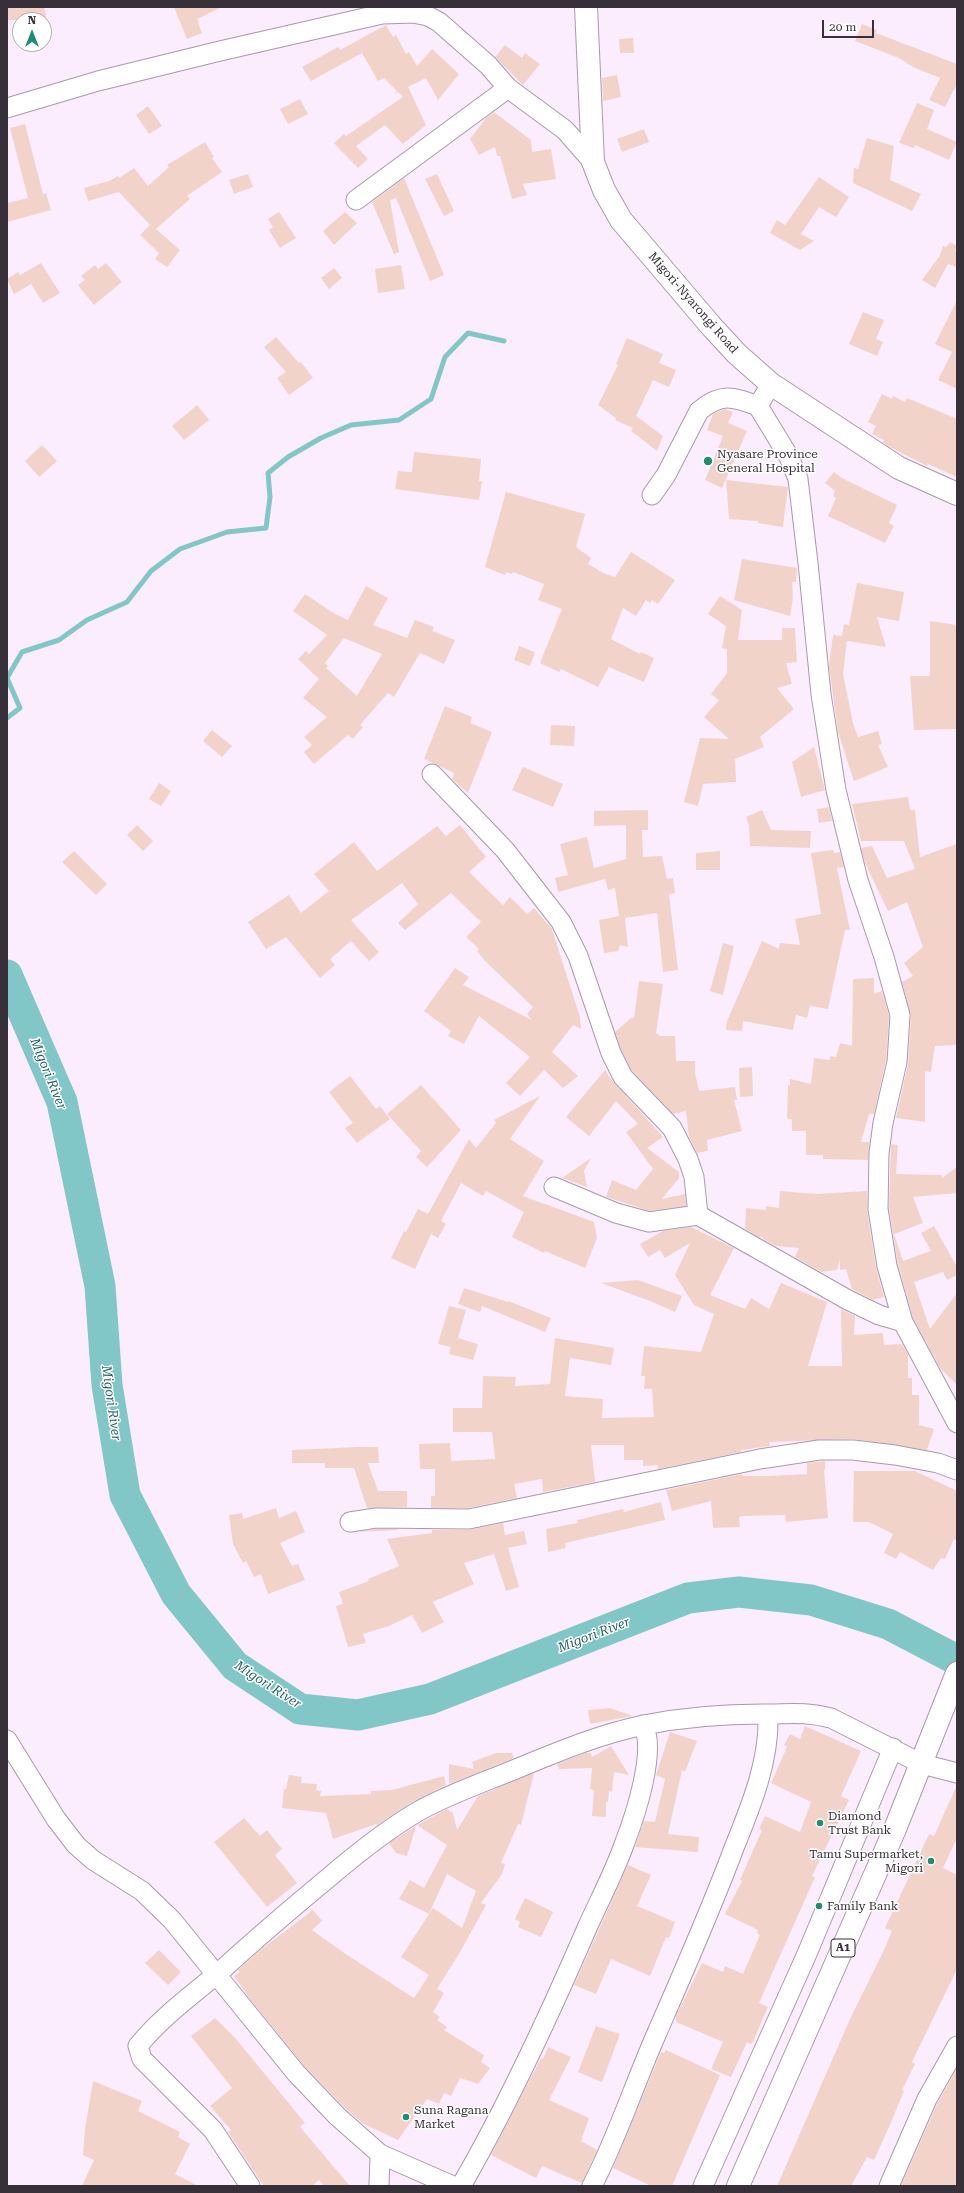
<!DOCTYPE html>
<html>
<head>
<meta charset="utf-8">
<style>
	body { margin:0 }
	#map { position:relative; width:964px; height:2193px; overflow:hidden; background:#fcedfe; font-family:"Roboto Serif",serif }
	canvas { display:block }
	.frame { position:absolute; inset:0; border:8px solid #373038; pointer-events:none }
	.north { position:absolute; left:12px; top:12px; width:40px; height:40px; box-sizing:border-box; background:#fff; border:1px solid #afacaf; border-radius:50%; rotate:0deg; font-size:11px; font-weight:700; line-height:16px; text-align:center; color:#373038 }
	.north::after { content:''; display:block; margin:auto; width:14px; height:18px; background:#1d8e6f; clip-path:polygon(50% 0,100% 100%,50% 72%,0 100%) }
	.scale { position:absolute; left:822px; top:20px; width:52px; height:18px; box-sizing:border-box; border:2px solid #373038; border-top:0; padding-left:5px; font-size:12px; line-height:14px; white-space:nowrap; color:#373038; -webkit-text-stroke:3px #fff; paint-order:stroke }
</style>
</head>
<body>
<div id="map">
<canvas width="964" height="2193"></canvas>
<div class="frame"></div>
<div class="north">N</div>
<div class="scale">20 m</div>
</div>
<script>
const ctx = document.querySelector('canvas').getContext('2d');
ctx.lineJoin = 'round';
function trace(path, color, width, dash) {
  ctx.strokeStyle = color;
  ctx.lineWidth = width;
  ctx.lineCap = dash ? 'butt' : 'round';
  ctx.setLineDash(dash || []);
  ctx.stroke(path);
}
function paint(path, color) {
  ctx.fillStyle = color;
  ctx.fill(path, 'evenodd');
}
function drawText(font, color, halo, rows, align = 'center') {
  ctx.font = font + ' "Roboto Serif",serif';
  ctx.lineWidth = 3;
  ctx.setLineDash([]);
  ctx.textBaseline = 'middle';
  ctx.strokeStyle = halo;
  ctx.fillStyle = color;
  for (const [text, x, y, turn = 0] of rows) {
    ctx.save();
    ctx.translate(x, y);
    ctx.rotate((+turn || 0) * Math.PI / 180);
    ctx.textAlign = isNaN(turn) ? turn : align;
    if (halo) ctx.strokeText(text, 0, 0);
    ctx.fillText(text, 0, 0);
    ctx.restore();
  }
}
const stream = new Path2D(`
	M7,718L20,708L7,678L22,652L59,640L87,620L127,602L151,571L180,549L227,532L266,528L270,497L268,473L288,457L321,438L351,425L399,420L431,399L445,357L468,333L504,341`);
const river = new Path2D(`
	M7,975L62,1102L100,1286L107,1385L125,1495L176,1594L235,1666L300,1709L358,1715L430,1699L688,1598L739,1592L811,1600L888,1624L957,1660`);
const building = new Path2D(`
	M7,7H44L47,20H7Z
	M174,7H222L197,19L202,33L187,39Z
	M862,24L877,30L876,33L957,64V84L945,107L929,100L940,78L913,67L899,58L855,41Z
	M386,25L393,37L396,35L406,54L409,52L417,66L432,49L459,74L438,100L426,78L408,87L426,125L403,144L385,125L356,146L368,159L358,168L334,143L344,134L346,136L403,97L398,92L394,94L397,91L384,78L378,81L362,53L311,81L302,67L338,47L340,50Z
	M633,38L634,53H620L619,39Z
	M505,45L522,58L525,53L540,64L523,85L495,57Z
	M617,75L621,97L603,101L602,78Z
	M300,99L308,114L288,124L280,109Z
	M917,103L934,110L927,129L957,142L949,160L915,145L914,148L899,143Z
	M148,106L162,126L149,134L136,115Z
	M494,112L531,140L532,152L551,149L556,179L523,184L527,195L512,199L500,156H497L495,147L479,155L470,139L486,118Z
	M25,124L43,194L46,193L51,210L7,222V203L28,198L10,128Z
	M644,129L649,142L622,152L617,139Z
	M867,138L894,146L890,180L921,194L912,211L853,183L854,168L858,169Z
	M205,142L214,157L212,158L222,172L187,196L190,199L156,229L180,250L167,267L155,259L159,253L140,235L150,225L119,192L88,201L84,188L109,181L118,176L119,178L134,168L148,186L169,167L167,165Z
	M248,174L253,187L234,194L229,180Z
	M437,174L454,211L444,216L425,179Z
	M819,177L849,197L836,217L819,207L801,234L814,241L800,250L770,233L777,220L785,225Z
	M404,178L444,275L430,281L396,198L390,200L399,252L394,254L372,202Z
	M279,212L296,238L280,248L269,230L273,227L268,219Z
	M345,212L357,223L334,245L323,231Z
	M950,242L957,246L955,251L957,252V267L948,264L935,288L922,280L939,257L943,246L946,247Z
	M41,263L60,293L43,303L31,284L14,294L7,279L18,272L20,275Z
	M106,263L122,282L94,305L78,285L85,280L81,276L95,265L98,269Z
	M401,265L405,289L378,293L375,269Z
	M334,268L342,278L329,289L321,278Z
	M957,300V389L938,380L952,352L935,344Z
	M863,312L884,320L876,339L883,342L877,356L849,344Z
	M276,337L299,363L301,362L313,378L289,395L277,378L286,372L264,347Z
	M627,338L663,354L659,363L676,370L669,387L653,380L636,416L663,436L657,451L631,431L633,428L615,420L616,418L598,405L618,365L616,364Z
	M882,394L892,399L893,396L905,402L907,398L957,419V477L928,464L927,466L888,446L883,442L884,440L872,434L876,426L868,422Z
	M197,405L209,420L184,440L172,426Z
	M725,409L733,412L728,423L747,431L722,488L705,480L723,436L707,430L713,414Z
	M42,445L57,461L39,477L25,461Z
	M414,452L481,459L479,481H482L479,500L395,489L398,471L412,472Z
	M834,472L842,478L897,505L889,523L894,526L885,543L828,516L836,498L833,496L835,491L825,483Z
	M726,480L788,487L783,527L758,523V521L729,519Z
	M506,492L585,514L576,547L591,558L588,564L603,573L615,577L631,552L675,580L658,604L652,600L650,603L646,600L636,616L623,608L611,639L640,654L641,652L654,658L644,682L609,667L598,687L561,669L559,672L540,663L562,609L538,600L544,584L513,572L512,574L506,572L505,575L485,567Z
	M742,559L797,568L796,582H792L793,598L790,616L734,600Z
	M857,583L904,592L899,621L877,617L886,647L847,641L843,674L853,723L858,737L878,731L882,744L878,745L888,767L854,781L838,732L829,666L833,635L842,636L844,624L849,625Z
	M366,586L388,598L373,625L407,638L415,620L434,627L432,631L455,640L444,664L420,653L394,697L388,693L360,725L363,727L353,739L348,735L314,764L304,752L312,745L304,737L327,717L303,698L319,679L298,659L306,651L309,654L327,635L293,611L305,594L335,614L348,620ZM344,638L382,654L357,696L326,668L328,666L325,663Z
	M720,596L742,610L738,640H782V628H795L797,662L786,663L792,684L777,688L794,709L760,737L764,747L735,759L736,782L703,784L698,806L684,802L700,738L729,739L704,717L719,700L711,694L727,673V649L722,648L726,626L708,614Z
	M930,621L957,625V729L914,730L910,676H930Z
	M519,646L535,652L530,666L514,660Z
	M445,706L472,717L470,723L492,732L468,793L452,779L454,773L424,759Z
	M551,725L575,726L574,746L550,745Z
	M212,730L232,746L222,757L203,741Z
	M814,747L825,790L801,797L792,762Z
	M523,767L563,784L553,807L512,790Z
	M159,783L171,791L161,806L149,799Z
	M908,797L910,810H915L920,857L957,844V1045L935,1046L931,1072L925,1071V1122L896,1118L908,1064L911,1016L902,982L913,976L904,963L923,947L907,902L888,911L865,863L861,848L872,846L887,878L915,869L904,841H861L852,804Z
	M829,807L832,821L819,823L817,809Z
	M648,810V830H642L643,857L662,856L667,879L673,878L675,893L669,894L678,970L663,972L657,913L625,918L628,947L620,945L618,951L604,953L599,920L619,916L615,888L608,890L605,879L558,892L555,878L568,875L560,844L587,837L594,868L626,859V825L594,826V811Z
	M762,810L771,830L811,831L810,848L750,846L749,825L746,817Z
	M137,825L153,841L143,851L127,835Z
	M460,825L486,857L469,872L503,905L510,897L527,914L534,908L552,929L580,1017L581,1029L573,1025L552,1052L578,1076L563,1088L544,1070L520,1096L506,1083L530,1057L479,1016L464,1044L448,1036L451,1031L424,1011L455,968L469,977L463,985L532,1020L527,1014L533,1007L485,961L477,951L479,949L466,937L481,922L451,893L405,930L398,923L418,904L402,883L351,920L379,952L369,961L351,941L330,959L335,965L320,978L286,937L266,949L248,922L289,895L301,913L329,891L314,874L354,842L377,871L437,826L446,836Z
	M833,850L834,853L840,852L844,867L837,868L850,930H845L828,1009L810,1006L807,1018L796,1015L793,1030L743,1021L742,1031L726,1030L727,1021L762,941L779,949L780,943L800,945L795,919L821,914L811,853Z
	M74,851L107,884L96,895L62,862Z
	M720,851V870H696V853Z
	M723,943L734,946L723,995L710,991Z
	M874,978V994L882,991L889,1016L886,1060L874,1114H869L861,1142H869L868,1160L823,1159V1155H806V1131H792V1119H787L788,1085H790V1079L811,1084L814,1058L830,1060V1056L836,1057L840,1043L852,1046L853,979Z
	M639,981L663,984L656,1034H659V1036H675L676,1061H695V1073L699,1091L735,1087L737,1100H734L742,1131L707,1140L708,1151L697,1153L689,1137L686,1111L673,1114L632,1071L621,1049L615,1032L631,1018H634Z
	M752,1067L753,1096L740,1097L739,1068Z
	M605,1070L609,1077L663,1137L647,1148L679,1172V1178L662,1199L685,1194L686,1206L650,1211L606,1197L612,1180L636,1190L653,1169L626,1132L638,1124L616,1101L589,1136L566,1117Z
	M350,1076L376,1109L380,1106L390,1119L357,1143L345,1128L353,1123L329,1092Z
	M421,1085L461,1130L427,1167L416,1157L421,1151L387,1114Z
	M540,1096L510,1139L544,1161L523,1196L594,1222L597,1238L585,1268L545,1251L544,1253L512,1237L524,1212L488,1192L486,1191L483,1196L461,1183L441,1221L446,1224L438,1238L431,1234L415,1269L391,1258L404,1231L406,1232L418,1209L428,1214L469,1139L476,1148L496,1123L494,1120Z
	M891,1144L898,1145L896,1174L942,1175V1178L957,1167V1193L913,1197L923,1223L894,1234L903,1261L931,1251L921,1233L934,1226L957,1267V1275L947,1280L943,1272L914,1282L930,1329L957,1293V1385L940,1368L913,1318L898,1264L889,1208Z
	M591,1158L584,1171L587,1187L562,1178Z
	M780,1191L816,1194L867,1191V1211L876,1268L884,1297L873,1300L852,1289L846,1269L840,1270V1259L837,1270L821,1272L795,1257L799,1248L776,1246L763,1239V1237H759L745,1229L746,1208L766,1210V1206L779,1208Z
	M691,1227L734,1248L710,1295L745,1309L751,1298L769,1309L781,1283L827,1302L808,1366H842L841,1309L855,1316L854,1335L883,1333L884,1345L902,1344L908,1354V1378H912V1395H919V1425L934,1429L927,1450L853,1439L769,1442L770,1446L741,1450V1452L658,1469V1465L643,1466V1460H624V1445H591L595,1482L543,1492L542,1479L514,1484L517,1498L468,1508H431V1496H435V1469H420L419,1444L450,1443L451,1461L495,1459L492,1432H453V1408H482L483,1376L516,1377L515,1386L550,1384L555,1338L614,1348L611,1365L570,1358L565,1396L603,1399L602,1418L654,1417L652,1389H644L645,1376H641L644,1346L701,1352L714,1314L694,1305L675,1275L690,1243L665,1258L660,1250L648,1257L640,1244L663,1231Z
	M638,1280L682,1296L675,1312L650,1301L601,1283Z
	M464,1288L508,1302V1301L551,1318L545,1332L482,1306L480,1312L458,1304Z
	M449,1306L466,1310L458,1338L478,1344L473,1360L449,1354L451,1347L438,1344Z
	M358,1447H378L379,1463H368L378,1491H407V1507L367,1508L354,1468H325V1463H292V1450Z
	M825,1461V1470H824L828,1518L786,1522L785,1515L742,1516L739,1517L740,1527L713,1528L711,1501L672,1511L666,1490L742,1474V1476H769L807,1474V1463Z
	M854,1471H915L957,1491V1541L954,1539L945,1559L941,1558L933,1570L900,1552L896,1559L884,1553L893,1534L869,1522H853Z
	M661,1502L665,1520L565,1543L566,1548L548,1552L546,1529L578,1523L577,1520L623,1509L624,1512Z
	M276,1508L279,1518L296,1511L305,1532L280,1543L292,1566L298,1564L305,1580L268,1594L261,1574L254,1577L246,1561L243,1563L233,1544L229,1515L242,1513L243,1519Z
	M503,1523L505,1535L524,1531L527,1544L508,1548L519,1587L506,1591L494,1554L464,1563L474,1584L433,1602L444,1622L422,1633L412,1615L389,1626L363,1634L366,1643L348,1647L336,1606L343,1604L339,1592L369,1581L368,1579L399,1566L387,1539L432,1533V1530H469Z
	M377,1529H398V1530L357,1532Z
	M610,1708L633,1716L590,1724L588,1710Z
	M805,1726L861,1751L841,1796L849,1800L812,1876L815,1877L759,2003L768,2007L752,2044L747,2042L731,2077L711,2069L723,2042L676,2022V2016L702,1963L723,1972L725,1966L743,1974L760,1935L757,1933L758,1930L725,1914L742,1881L740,1880L762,1830L759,1829L765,1816L800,1832L811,1802L771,1783L787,1747L784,1745L790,1734L800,1739Z
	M670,1732L697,1741L685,1772L682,1770L668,1834L699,1837L698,1852L635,1847L644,1821L655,1822L665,1779L656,1775Z
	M611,1746L629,1775L614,1772L612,1792L609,1791L608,1802H606V1817L592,1816L594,1790L590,1789L592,1768L559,1769L557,1764L586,1753H591L592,1757Z
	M496,1753H512L514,1758L449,1784V1764L474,1769L472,1762Z
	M534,1773L521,1825L518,1824L501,1863L505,1864L502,1874L481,1903L486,1905L460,1952L437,1989L444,1993L433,2012L440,2017L437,2020L447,2027L444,2030L484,2055L481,2062L490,2068L478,2084L460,2078L451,2096L444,2093L439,2104L427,2099L398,2140L362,2123L345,2108L304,2066L250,1999L234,1976L240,1972L238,1970L263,1948L313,1910L322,1921L312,1930L347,1955L414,1998L429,1975L401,1957L433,1908L462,1928L476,1891L447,1874L429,1914L399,1899L410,1880L424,1888L447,1845L417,1825L447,1809L453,1813L457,1830L478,1796Z
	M289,1775L302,1777L301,1783L317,1784L316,1790L321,1791L320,1796L371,1794V1791L392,1790L444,1776L446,1785L412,1802L377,1825L376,1824L333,1839L326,1813L282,1808L284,1789H286Z
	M957,1785V1838L943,1868L957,1875V1969L912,2062L915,2064L902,2090L904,2091L889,2127L874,2160L867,2157L851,2186H777L850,2019L884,1950L892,1931L885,1928L929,1834L934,1836Z
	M244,1818L260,1836L267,1830L282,1849L275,1855L297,1883L267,1907L214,1842Z
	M416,1826L407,1856L396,1853L389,1843Z
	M628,1865L651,1875L637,1906L675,1922L669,1938L666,1937L650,1976L611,1959L596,1994L574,1985Z
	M525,1898L553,1912L541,1937L518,1927L520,1922L515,1919Z
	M159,1950L181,1972L168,1985L145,1963Z
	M215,2018L236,2039L305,2123L300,2127L350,2186H324L319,2180L312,2186H264L259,2179L228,2132L231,2130L210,2106L232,2088L191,2036Z
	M596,2026L620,2034L602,2082L578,2072Z
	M548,2047L571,2057L549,2100L589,2118L581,2141L597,2150L582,2183L542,2166L536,2178L491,2155L541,2058L543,2059Z
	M666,2050L720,2075L672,2186H651L613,2168L661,2052L664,2053Z
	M957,2068V2186H901L937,2104Z
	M93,2081L142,2101L138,2111L180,2132L178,2137L190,2144L175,2174L198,2186H82L94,2160L83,2155L85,2129Z`);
const minor = new Path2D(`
	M7,108L98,81L220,51L382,14L413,13L428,16L439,22L488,65L508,88L565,130L593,162
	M356,200L508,88
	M771,384L758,406L789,457L798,479L808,563L821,694L836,790L858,880L884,957L900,1015L897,1062L883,1123L879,1153L878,1209L887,1266L903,1322L957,1423
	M652,495L666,475L699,411C722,392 733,397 758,406
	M432,774L505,850L561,922L578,956L611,1053L623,1077L672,1128L688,1159L694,1177L698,1215L848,1300L879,1315L903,1322
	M554,1187L616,1213L649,1222L698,1215
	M350,1522L376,1518L469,1519L760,1459L819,1450H853L895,1455L938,1463L957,1470
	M7,1740L56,1819L76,1845L93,1860L142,1891L172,1920L296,2073L337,2116L380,2154L379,2186
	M380,2154L453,2186
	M250,2186L213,2130L142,2059L138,2046C162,2016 195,1993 224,1968C258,1937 292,1908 327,1879C355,1855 385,1831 417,1812C443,1797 473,1786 501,1775C548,1756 595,1735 644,1725C684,1717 723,1714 763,1714C790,1714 804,1711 831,1718L922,1764L957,1773
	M461,2186C509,2103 549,2016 587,1928C600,1899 615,1871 625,1842C635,1816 657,1750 643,1725
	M592,2186C617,2138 634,2085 656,2035C683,1973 710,1912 734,1848C751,1806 770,1760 768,1714
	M703,2186L806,1956L893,1748
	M889,2186L927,2099L957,2046`);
const tertiary = new Path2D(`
	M586,7L593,162L604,190L621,220L712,327L737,354L771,384L899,468L957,494`);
const trunk = new Path2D(`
	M738,2186L895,1829L957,1673`);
const markers = [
	[708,461,5,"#1d8e6f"],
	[820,1823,4,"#1d8e6f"],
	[931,1861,4,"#1d8e6f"],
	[819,1906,4,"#1d8e6f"],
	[406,2117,4,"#1d8e6f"]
];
const shields = [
	[843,1948,24]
];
const shieldNames = [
	["A1",843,1948]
];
const streetNames = [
	["Migori-Nyarongi Road",693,303,49]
];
const poiNames = [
	["Nyasare Province",717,454],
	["General Hospital",717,468],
	["Diamond",828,1816],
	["Trust Bank",828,1830],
	["Tamu Supermarket,",923,1854,"right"],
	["Migori",923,1868,"right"],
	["Family Bank",827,1906],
	["Suna Ragana",414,2110],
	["Market",414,2124]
];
const waterNames = [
	["Migori River",48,1074,68],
	["Migori River",111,1403,82],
	["Migori River",594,1635,-21],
	["Migori River",268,1685,33]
];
trace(stream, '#82c7c7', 5);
trace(river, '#82c7c7', 31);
paint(building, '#f1d3c9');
trace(minor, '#aa98ac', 21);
trace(tertiary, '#aa98ac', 24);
trace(trunk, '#aa98ac', 24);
trace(minor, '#fff', 19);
trace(tertiary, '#fff', 22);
trace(trunk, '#fff', 22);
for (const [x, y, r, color] of markers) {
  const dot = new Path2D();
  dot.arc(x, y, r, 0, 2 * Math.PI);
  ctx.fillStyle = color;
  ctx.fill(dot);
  trace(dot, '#fff', 1.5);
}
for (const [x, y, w] of shields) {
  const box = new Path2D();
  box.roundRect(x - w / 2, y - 9, w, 18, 3);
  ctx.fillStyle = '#fff';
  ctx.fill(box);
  trace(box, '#373038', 1);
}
drawText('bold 11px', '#373038', null, shieldNames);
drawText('12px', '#373038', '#fff', streetNames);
drawText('12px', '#373038', '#fff', poiNames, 'left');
drawText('italic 13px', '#266060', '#fff', waterNames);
</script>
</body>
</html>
